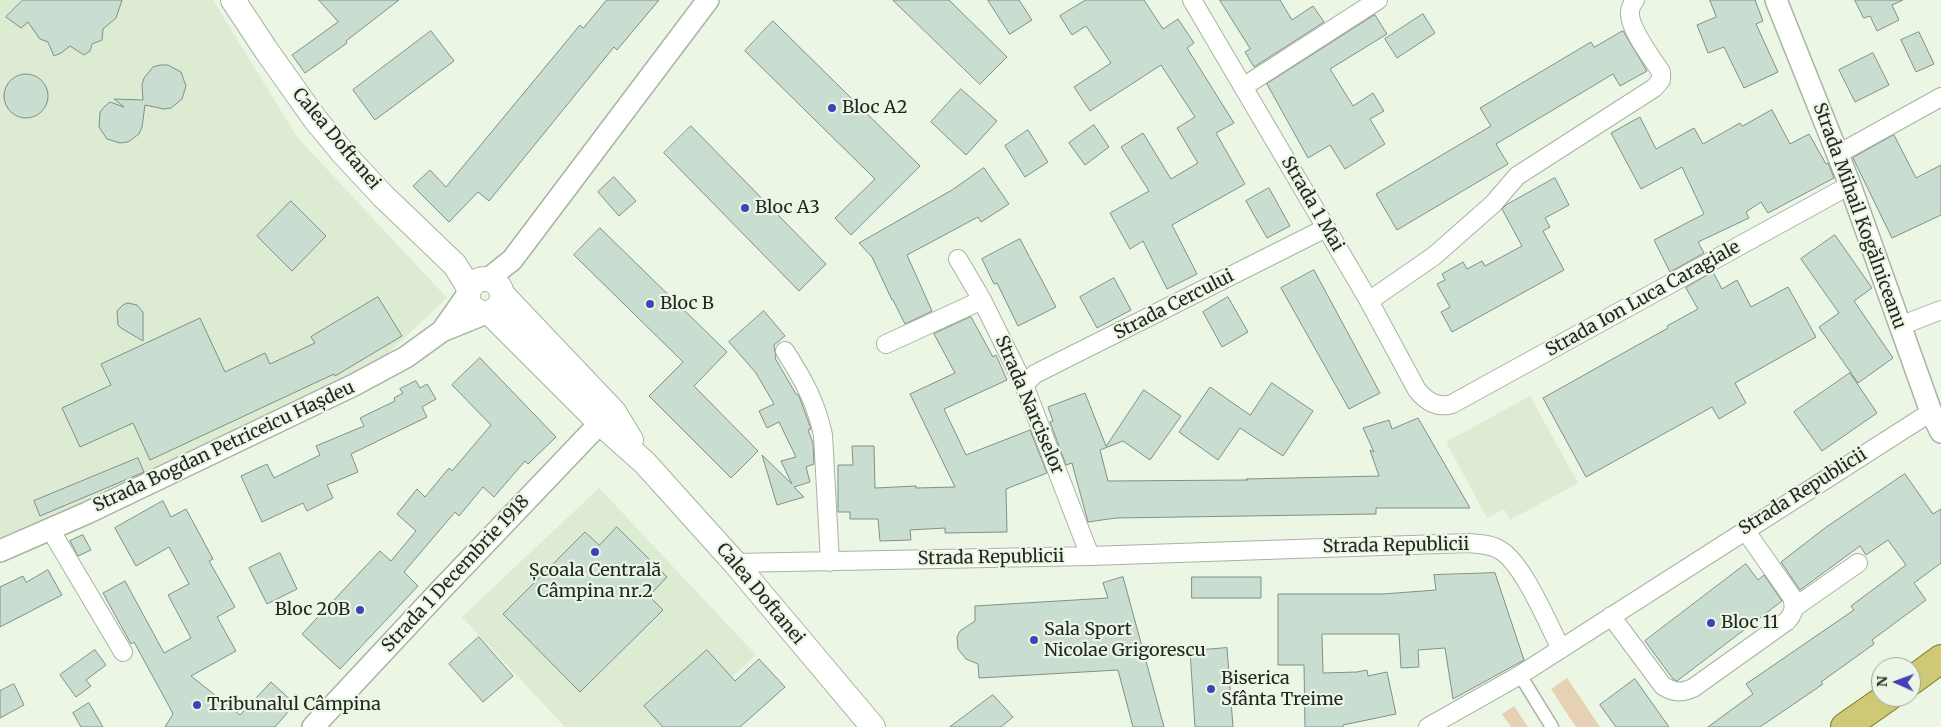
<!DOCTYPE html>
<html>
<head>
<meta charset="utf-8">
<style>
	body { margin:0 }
	#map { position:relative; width:1941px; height:727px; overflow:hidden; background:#ebf6e5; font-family:Merriweather,serif }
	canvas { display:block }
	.north { position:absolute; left:1871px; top:657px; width:50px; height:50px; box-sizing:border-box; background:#ebf6e5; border:1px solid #9ba497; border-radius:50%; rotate:272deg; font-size:14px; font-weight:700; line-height:20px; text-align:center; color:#242822 }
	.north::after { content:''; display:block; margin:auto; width:18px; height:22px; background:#4242b8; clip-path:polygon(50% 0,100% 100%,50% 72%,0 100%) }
</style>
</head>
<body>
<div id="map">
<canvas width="1941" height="727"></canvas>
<div class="north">N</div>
</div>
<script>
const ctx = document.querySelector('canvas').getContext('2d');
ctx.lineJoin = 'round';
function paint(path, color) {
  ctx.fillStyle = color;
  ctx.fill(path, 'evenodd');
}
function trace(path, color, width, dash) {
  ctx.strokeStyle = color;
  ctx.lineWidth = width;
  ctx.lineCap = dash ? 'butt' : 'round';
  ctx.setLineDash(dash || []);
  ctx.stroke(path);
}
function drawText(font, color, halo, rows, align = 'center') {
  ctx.font = font + ' Merriweather,serif';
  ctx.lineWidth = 4.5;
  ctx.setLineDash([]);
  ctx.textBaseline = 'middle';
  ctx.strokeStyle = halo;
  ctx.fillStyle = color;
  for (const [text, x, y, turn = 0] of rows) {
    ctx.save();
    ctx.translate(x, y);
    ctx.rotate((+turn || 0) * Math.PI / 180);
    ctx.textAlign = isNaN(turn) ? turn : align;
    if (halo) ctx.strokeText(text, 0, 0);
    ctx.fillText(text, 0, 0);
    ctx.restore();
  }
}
const built = new Path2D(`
	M0,0H213L297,137L447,298L384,357L221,440L0,540Z
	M1530,396L1578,483L1510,520L1504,509L1487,518L1446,442Z
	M599,488L756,655L679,727H565L462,617Z`);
const green = new Path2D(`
	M1567,678L1600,727H1576L1551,689Z
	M1514,706L1528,727H1511L1502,714Z`);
const building = new Path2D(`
	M23,0H122L116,18L103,29L102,40L92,44L90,51L84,55L70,46L61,53L54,56L48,42L40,39L28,22L21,28L6,17Z
	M319,0H399L346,41L347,43L305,73L292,55L338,22Z
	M607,0H659L617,50L614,47L489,201L478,192L449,222L413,186L430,170L446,187L580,25L583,28Z
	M893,0H949L1007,57L980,84Z
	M988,0H1019L1032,20L1010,34Z
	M1086,0H1144L1163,29L1178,19L1194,43L1187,48L1234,123L1216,133L1245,184L1172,225L1197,274L1167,289L1143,241L1130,249L1110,213L1149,191L1121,147L1143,133L1171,179L1198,163L1177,128L1195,117L1161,65L1090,111L1074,87L1111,63L1086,26L1072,35L1060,16Z
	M1220,0H1280L1292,20L1313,6L1324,22L1254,67L1245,52L1250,49Z
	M1710,0H1755L1763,21L1756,24L1778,72L1744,88L1724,47L1708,53L1697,25L1716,17Z
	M1855,0H1903L1892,5L1899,20L1877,31L1870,16L1864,18Z
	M1423,14L1435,33L1397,58L1385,39Z
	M1375,15L1387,34L1330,69L1353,106L1373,93L1384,111L1370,119L1385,144L1345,169L1330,145L1308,158L1267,84Z
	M773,21L920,166L851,235L835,218L875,179L745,51Z
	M431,31L454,61L375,120L353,90Z
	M1623,31L1647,71L1620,86L1613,74L1496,144L1508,164L1397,230L1376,194L1491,126L1480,108L1591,42L1594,47Z
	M1919,32L1934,64L1916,72L1901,40Z
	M1873,53L1889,85L1855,102L1839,70Z
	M161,65H168L181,72L186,86L182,99L171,108L164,109L145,105L142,127L139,134L128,142L120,143L107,139L99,127L100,112L105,106L110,102L124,107L114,99L143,100L142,85L144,78L153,67Z
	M4 96a22 22 0 1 1 44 0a22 22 0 1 1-44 0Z
	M961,89L997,121L966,155L931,122Z
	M1772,110L1790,144L1809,134L1826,164L1828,163L1834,178L1768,213L1761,202L1746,212L1749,218L1698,242L1704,253L1670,272L1654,240L1704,214L1682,167L1641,189L1611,133L1640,117L1656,149L1694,128L1703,144L1740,123L1742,126Z
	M1094,125L1109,147L1085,165L1069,143Z
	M691,126L826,264L799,291L664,153Z
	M1028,130L1048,162L1025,177L1005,146Z
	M1894,135L1916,178L1941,165V215L1892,238L1853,158Z
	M984,168L1009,204L981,222L978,217L907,255L932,311L905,324L893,300H892L872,257L859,243L952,190Z
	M614,177L636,201L619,216L598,192Z
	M1555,178L1569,205L1545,218L1550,227L1543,231L1564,270L1452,332L1441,312L1450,307L1437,284L1445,280L1442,274L1463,262L1467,269L1482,261L1485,266L1522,246L1502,209L1506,205Z
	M1269,188L1290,226L1267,238L1246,201Z
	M291,201L326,236L292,271L257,236Z
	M600,228L727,352L694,386L758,451L731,478L649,396L683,362L574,255Z
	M1835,235L1872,288L1854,301L1893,358L1858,383L1819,327L1839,313L1801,259Z
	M1020,239L1056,307L1018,326L997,283L994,284L982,259Z
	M1314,270L1380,393L1349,409L1281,288Z
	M1713,272L1722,289L1737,280L1751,307L1788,287L1816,337L1735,383L1746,403L1719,419L1712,407L1586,477L1543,398L1668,328L1667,326L1698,309L1686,288Z
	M1114,278L1131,310L1097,328L1080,297Z
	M378,297L402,336L335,376L334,374L150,460L133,423L80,447L62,408L111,385L101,364L200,318L225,372L265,353L270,364L315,343L311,337Z
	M1228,297L1248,332L1222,347L1203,312Z
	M128,303L137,305L143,312V341L121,328L118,325L117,311L123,305Z
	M764,311L785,336L774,345L776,357L775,358L796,394H797L799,396L810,426L811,429L808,430L813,443L814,464L806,467L810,482L794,487L804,497L777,505L762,455L792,484L781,461L796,457L779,422L767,428L759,411L774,404L756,373L729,342Z
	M971,317L993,357L996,355L1007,380L944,409L966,455L1030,430L1047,473L1006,489L1007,532L945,533V528L910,530L911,540L880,541L878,519H850V512H838V465H853L852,446H874L875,488L916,486V488L955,487L910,394L955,373L934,334Z
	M480,358L556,437L528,464L525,461L494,497L483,487L459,516L455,512L404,572L418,586L340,669L302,634L380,551L391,561L416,531L397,514L417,489L425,497L449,468L452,471L491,425L452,385Z
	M1850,373L1877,413L1822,451L1794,412Z
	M416,381L420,388L427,384L436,399L422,407L427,417L351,454L358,472L327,485L333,498L307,511L303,503L262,522L241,476L267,464L274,478L320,455L316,446L364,426L360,418L395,401L394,398L403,393L400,389Z
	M1272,383L1313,411L1283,456L1240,428L1218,460L1179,432L1210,387L1250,415Z
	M1144,390L1181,416L1150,460L1123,441L1100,450L1108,481L1248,480L1246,479L1379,476L1370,450L1374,452L1363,428L1389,420L1392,429L1418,418L1470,508H1376V514L1116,518L1088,522L1072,463L1066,465L1050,422L1053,421L1048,407L1085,393L1106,446Z
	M138,458L144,472L40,516L34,501Z
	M1905,474L1933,514L1941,509V563L1914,583L1926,600L1872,640L1874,644L1821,682L1823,684L1760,727H1708L1753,694L1746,684L1854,610L1851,606L1906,565L1888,540L1866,555L1860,546L1800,590L1781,562L1825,528Z
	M163,501L171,517L186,509L213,559L209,561L235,607L217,617L236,651L191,676L240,715L271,682L295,704L275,727H165L173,714L170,708L134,642L131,644L103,593L125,581L164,653L191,638L168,595L189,584L169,547L136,566L115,528Z
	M617,527L667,577L649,596L663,610L580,692L503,614L585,532L599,545Z
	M83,535L91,550L78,556L70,541Z
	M280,553L297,589L267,604L249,568Z
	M1746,564L1758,580L1764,575L1782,601L1677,681L1673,679L1645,641Z
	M48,570L62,595L0,627V587L23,576L26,582Z
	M1495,573L1524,660L1453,699L1445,648L1418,650L1419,667L1401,668L1399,634H1322L1323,673L1357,672L1367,670L1368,676L1387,672L1396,714L1343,725V727H1305L1304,665H1278V594H1383L1436,590L1434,575Z
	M1123,577L1164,727H1133L1118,670L979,678L978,664L966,659L958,649L957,637L960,631L975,621V606L1108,598L1103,583Z
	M1192,577H1261V598H1192Z
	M479,637L513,676L483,702L449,664Z
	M1227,648L1233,727H1195L1190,651Z
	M95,650L106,665L86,680L91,686L76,697L60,675Z
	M707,650L735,681L759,659L785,687L740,727H663L644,706Z
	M1635,679L1669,727H1616L1600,705Z
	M14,684L24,705L0,718V691Z
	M993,695L1013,717L1001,727H950Z
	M89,703L103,727H81L73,713Z`);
const pedestrian = new Path2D(`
	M1520,675L1552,727`);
const minor = new Path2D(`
	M1192,0L1369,301L1417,390C1427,402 1437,408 1452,404L1850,185
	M1243,87L1378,0
	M1838,154L1941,97
	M958,259L982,300L1024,385L1090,556
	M1369,301L1434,256L1493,204L1517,176L1654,88L1661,80V72C1652,58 1631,31 1630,15C1629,9 1632,4 1635,0
	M1900,326L1941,310
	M886,344L982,300
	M785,351C803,379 816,402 823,435L830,562
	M1024,385L1035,374L1326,228
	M50,529L123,652
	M735,563L1090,556L1469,543C1479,544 1491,544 1500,550C1523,563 1548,624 1561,649
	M1795,607L1858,563
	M1611,616L1663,686C1675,693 1681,693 1693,688L1787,621C1794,613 1795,608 1792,597L1745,530
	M1428,727L1520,675L1931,412`);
const tertiary = new Path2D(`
	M1776,0L1850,185L1931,412L1941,432
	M488,279L512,260L708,0
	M442,331L468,294
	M0,551L87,513L354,385L406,357L442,331L484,314
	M313,727L437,594L600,423`);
const secondary = new Path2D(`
	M233,0L266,50L315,119L343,153L383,196L455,265L469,288
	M468 296a17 17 0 1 1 34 0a17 17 0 1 1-34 0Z
	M502,294L614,412L631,440
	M490,313L600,423L645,463L735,563L873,727`);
const primary = new Path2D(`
	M1911,681L1941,659
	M1845,727L1888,697`);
const markers = [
	[832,108,5,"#4242b8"],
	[745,208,5,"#4242b8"],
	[650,304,5,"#4242b8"],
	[595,552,5,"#4242b8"],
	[360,610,5,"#4242b8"],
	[1711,623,5,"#4242b8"],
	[1034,640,5,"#4242b8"],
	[1211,689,5,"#4242b8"],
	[197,705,5,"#4242b8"]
];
const poiNames = [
	["Bloc A2",842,108],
	["Bloc A3",755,208],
	["Bloc B",660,304],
	["Școala Centrală",595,571,"center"],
	["Câmpina nr.2",595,592,"center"],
	["Bloc 20B",350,610,"right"],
	["Bloc 11",1721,623],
	["Sala Sport",1044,630],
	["Nicolae Grigorescu",1044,651],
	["Biserica",1221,679],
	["Sfânta Treime",1221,700],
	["Tribunalul Câmpina",207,705]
];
const streetNames = [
	["Calea Doftanei",336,139,50],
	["Strada 1 Mai",1312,204,60],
	["Strada Mihail Kogălniceanu",1859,216,70],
	["Strada Ion Luca Caragiale",1643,299,-29],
	["Strada Cercului",1174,305,-27],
	["Strada Narciselor",1029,405,67],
	["Strada Bogdan Petriceicu Hașdeu",224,447,-25],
	["Strada Republicii",1803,492,-32],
	["Strada Republicii",1396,546,-1],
	["Strada Republicii",991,558,-1],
	["Strada 1 Decembrie 1918",456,574,-47],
	["Calea Doftanei",760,594,50]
];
paint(built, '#dcebd2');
paint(green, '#e7d1b4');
paint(building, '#c9ddd1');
trace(building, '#7f9187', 1);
trace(pedestrian, '#a9b3a2', 15);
trace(minor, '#a9b3a2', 20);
trace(tertiary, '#a9b3a2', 24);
trace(secondary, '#a9b3a2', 26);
trace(primary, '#7e781d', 30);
trace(pedestrian, '#fff', 12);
trace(minor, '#fff', 18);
trace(tertiary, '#fff', 21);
trace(secondary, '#fff', 24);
trace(primary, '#cfc876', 28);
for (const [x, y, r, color] of markers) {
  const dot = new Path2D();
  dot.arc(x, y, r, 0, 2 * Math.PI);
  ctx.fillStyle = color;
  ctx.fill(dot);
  trace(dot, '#ebf6e5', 2);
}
drawText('18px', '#242822', '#ebf6e5', poiNames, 'left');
drawText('18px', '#242822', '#ebf6e5', streetNames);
</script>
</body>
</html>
